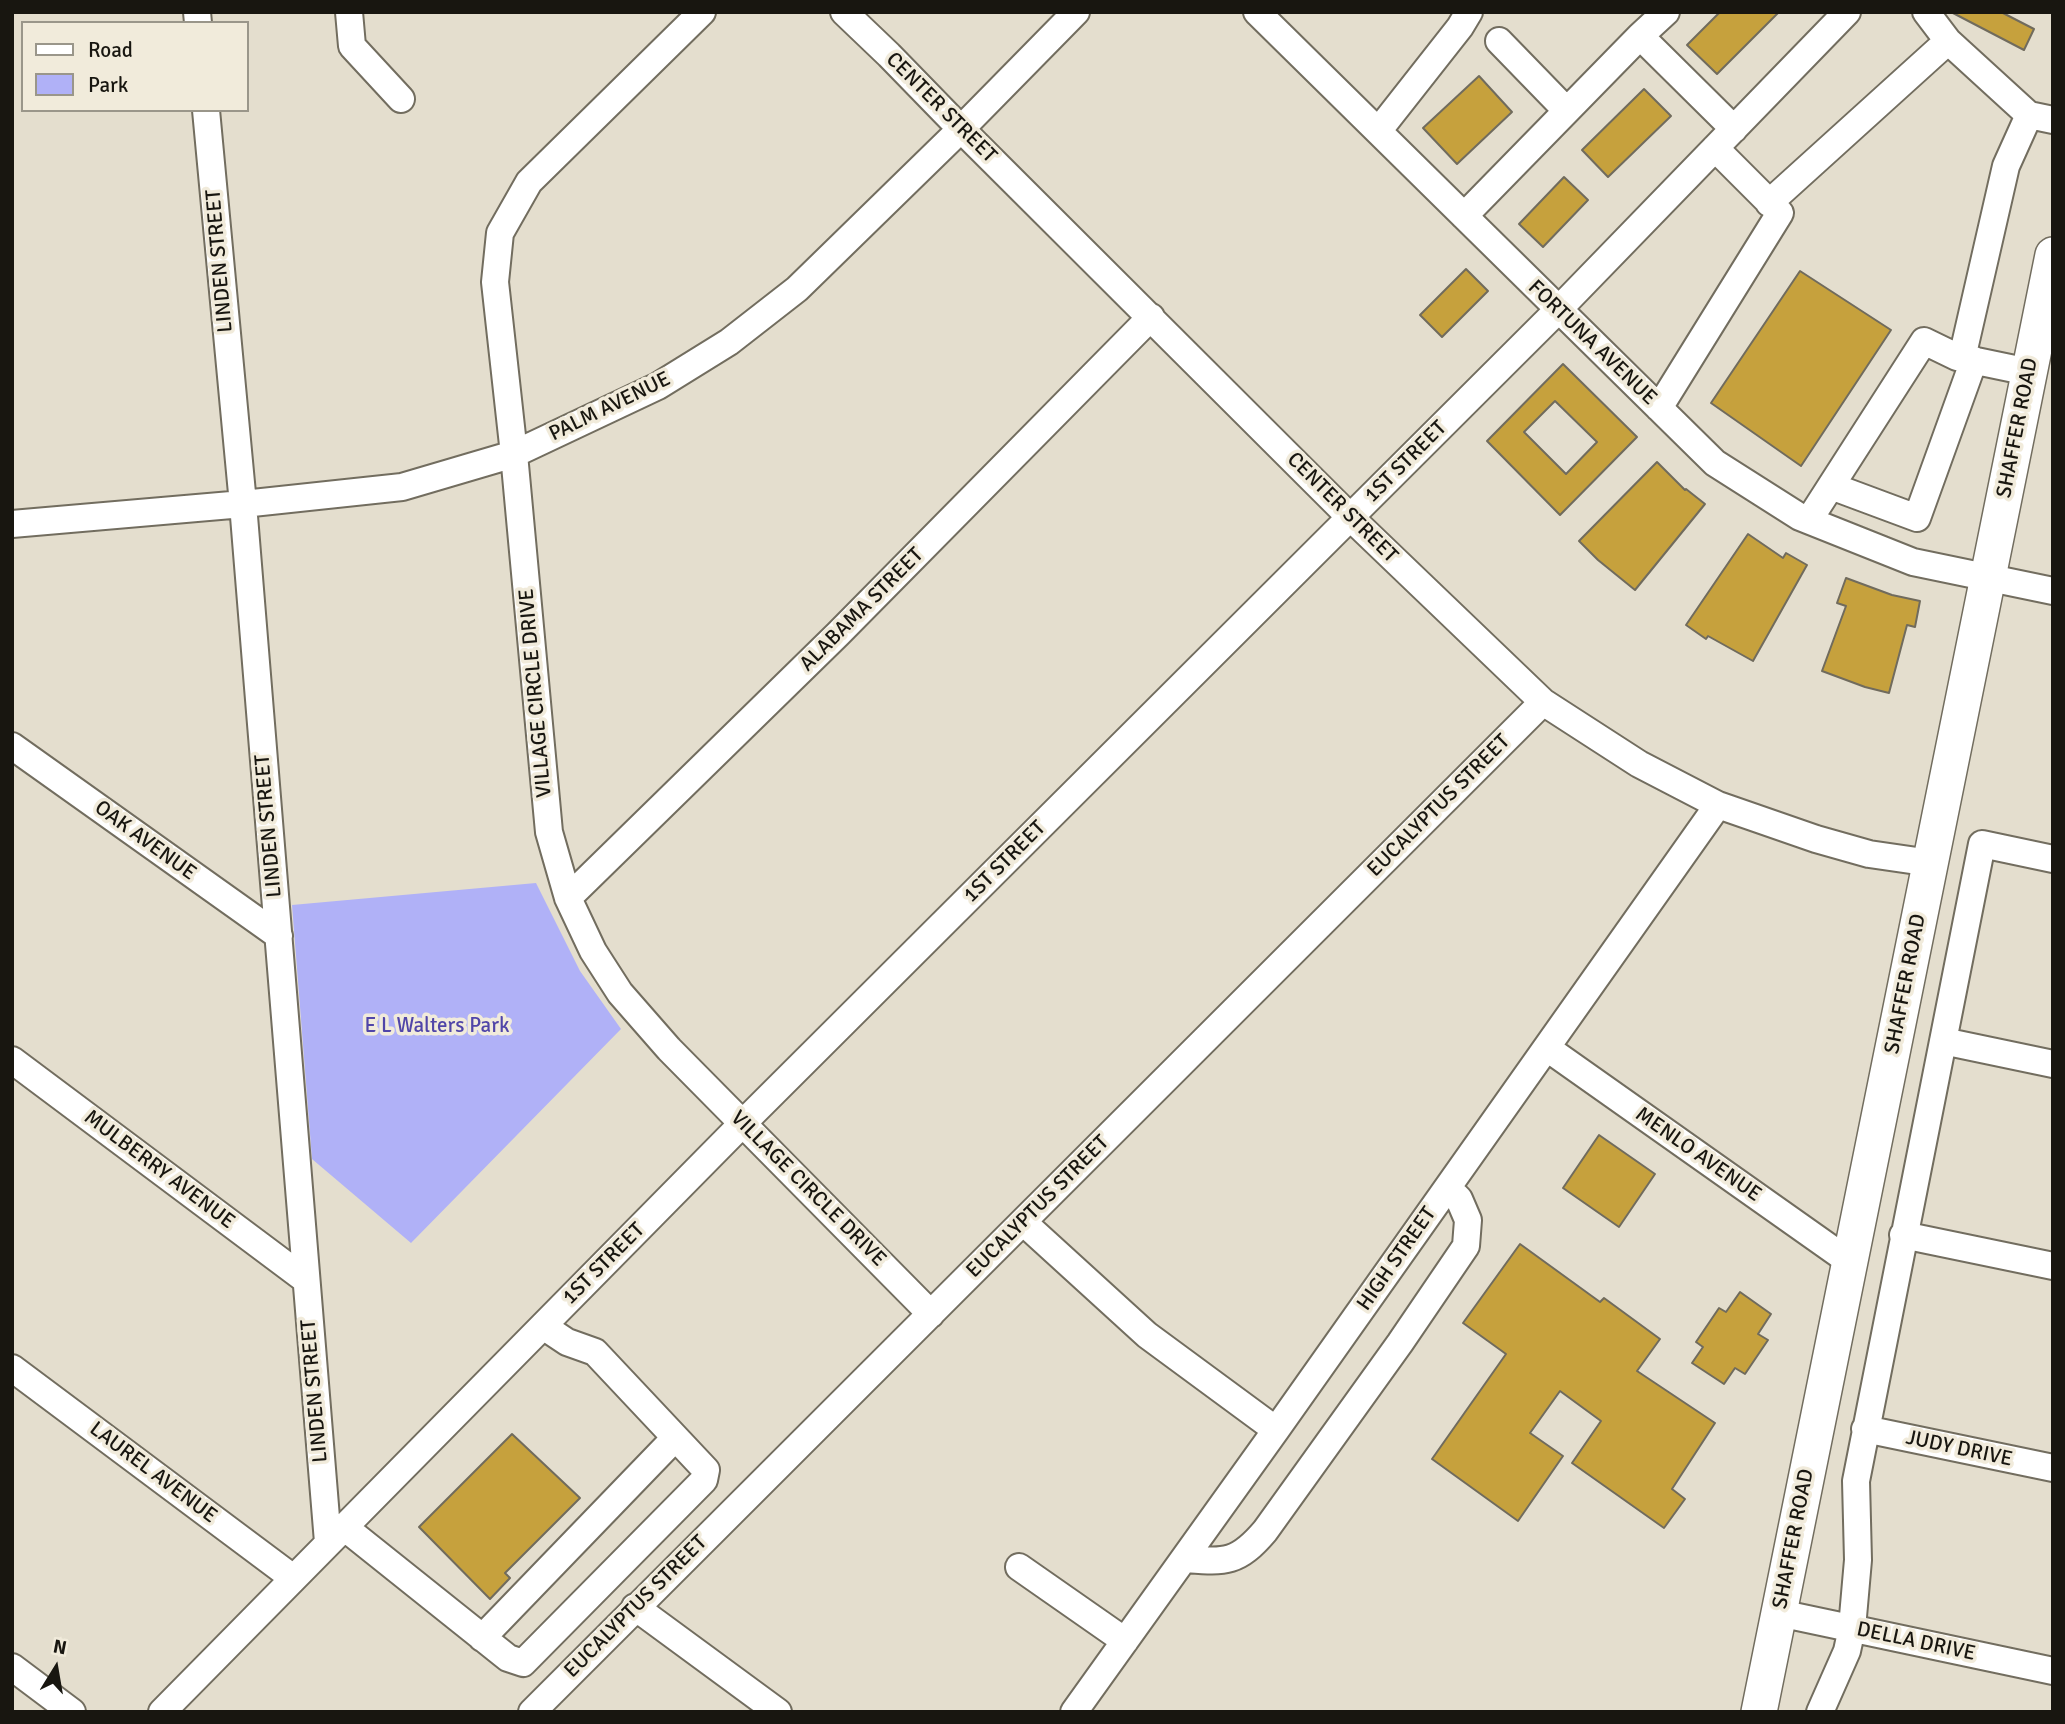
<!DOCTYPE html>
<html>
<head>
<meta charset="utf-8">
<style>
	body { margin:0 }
	#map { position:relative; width:2065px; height:1724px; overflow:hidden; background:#e4dece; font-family:Signika,sans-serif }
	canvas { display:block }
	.frame { position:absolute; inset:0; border:14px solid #181610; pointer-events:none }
	.legend { position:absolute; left:21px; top:21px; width:228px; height:91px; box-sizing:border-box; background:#f1ebdb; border:2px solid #9a968a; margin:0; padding:9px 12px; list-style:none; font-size:21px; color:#181610 }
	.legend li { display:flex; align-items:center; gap:14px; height:35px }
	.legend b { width:35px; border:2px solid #9a968a }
	.north { position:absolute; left:21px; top:1633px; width:70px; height:70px; -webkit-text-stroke:5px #f1ebdb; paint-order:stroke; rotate:11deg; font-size:19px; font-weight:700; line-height:28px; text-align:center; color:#181610 }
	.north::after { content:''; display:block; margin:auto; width:24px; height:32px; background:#181610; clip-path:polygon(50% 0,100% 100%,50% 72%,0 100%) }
</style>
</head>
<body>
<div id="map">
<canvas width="2065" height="1724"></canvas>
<div class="frame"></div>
<ul class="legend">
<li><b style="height:9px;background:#fff"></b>Road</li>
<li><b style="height:19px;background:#b0b1f7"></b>Park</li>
</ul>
<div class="north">N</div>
</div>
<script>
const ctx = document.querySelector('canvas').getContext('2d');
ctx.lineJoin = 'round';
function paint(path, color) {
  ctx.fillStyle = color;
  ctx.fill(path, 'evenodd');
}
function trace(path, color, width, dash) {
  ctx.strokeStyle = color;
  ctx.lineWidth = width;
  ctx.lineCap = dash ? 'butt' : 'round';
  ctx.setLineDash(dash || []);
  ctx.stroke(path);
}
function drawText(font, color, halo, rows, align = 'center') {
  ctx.font = font + ' Signika,sans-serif';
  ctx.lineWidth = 7;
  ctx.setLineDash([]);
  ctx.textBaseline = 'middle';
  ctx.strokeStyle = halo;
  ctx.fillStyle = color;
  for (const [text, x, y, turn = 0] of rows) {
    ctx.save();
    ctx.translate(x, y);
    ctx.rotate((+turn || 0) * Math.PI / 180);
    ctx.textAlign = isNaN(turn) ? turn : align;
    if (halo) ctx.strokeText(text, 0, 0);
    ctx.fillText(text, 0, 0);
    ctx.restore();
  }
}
const green = new Path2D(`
	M536,883L580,971L621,1029L411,1243L312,1159L292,905Z`);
const building = new Path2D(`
	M1720,12H1779L1717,74L1687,45Z
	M1951,12H2001L2034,29L2024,50Z
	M1479,76L1512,112L1457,164L1423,128Z
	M1644,89L1671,116L1608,177L1582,150Z
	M1564,177L1588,200L1543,247L1519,224Z
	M1466,269L1488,291L1442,337L1420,315Z
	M1800,271L1891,330L1801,466L1711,403Z
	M1563,364L1637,437L1560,515L1487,441ZM1555,401L1597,442L1566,474L1524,432Z
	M1657,462L1685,490L1686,489L1705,504L1635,590L1598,560L1579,541Z
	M1748,534L1783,558L1786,553L1807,565L1753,661L1708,636L1706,639L1686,625Z
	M1846,578L1892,595L1920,601L1915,627L1907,625L1889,693L1865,687L1822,671L1846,606L1837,603Z
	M1599,1135L1655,1174L1619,1227L1563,1188Z
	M1520,1244L1600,1302L1604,1298L1660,1339L1637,1371L1715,1423L1672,1489L1685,1499L1664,1528L1572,1463L1601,1421L1560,1391L1530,1433L1563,1456L1518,1521L1432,1459L1506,1354L1463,1323Z
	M1740,1292L1771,1314L1758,1334L1768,1340L1745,1374L1735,1368L1724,1384L1692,1363L1703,1347L1696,1342L1719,1308L1726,1312Z
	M512,1434L580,1498L505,1573L510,1578L490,1599L419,1527Z`);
const minor = new Path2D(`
	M197,12L198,23
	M349,12L352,46L401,99
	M702,12L529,182L500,233L495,282L514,454L549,832L568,898L593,951L620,993L669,1049L931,1314
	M844,12L889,55L961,129L1350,517L1543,702L1639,764L1718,805L1816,839L1869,854L1931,863
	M1257,12L1715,463L1800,517L1913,562L2053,591
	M1640,36L1666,12
	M1499,41L1566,110
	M1948,41L2029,115
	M206,110L243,504L328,1542
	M1379,130L1460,27L1469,12
	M1769,203L1948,41L1926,12
	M1464,216L1640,36L1734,129
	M1962,358L2006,166L2029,115L2053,120
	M1659,408L1780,213L1715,148
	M1831,486L1917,518L1974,360
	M1809,520L1924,341L1957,357L2029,372
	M12,524L243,504L402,487L514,454L658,386L729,342L797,289L961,129L1076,12
	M12,746L279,936
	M568,898L838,634L1151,317
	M1943,1041L2053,1064
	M1547,1048L1850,1262
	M12,1060L306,1280
	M1023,1222L1147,1335L1276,1430
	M1903,1235L2053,1266
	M12,1368L293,1578
	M1865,1429L2053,1468
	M344,1527L508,1658L523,1663L704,1480L706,1470L595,1352L567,1342L543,1326
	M1184,1559C1225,1562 1237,1564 1265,1531L1400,1343L1466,1246L1468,1220L1459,1199L1448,1188
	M1019,1567L1125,1641
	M635,1607L778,1712
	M1779,1613L2053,1671
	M482,1638L675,1438
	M12,1667L72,1712
	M162,1712L743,1123L1558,310L1847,12
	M532,1712L1543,702
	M1074,1712L1276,1430L1718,805
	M1820,1712L1847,1651L1852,1628L1858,1560L1856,1481L1982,844L2053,859`);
const major = new Path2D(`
	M1759,1712L2053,255`);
const streetNames = [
	["CENTER STREET",941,108,45],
	["LINDEN STREET",220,261,-95],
	["FORTUNA AVENUE",1592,343,44],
	["PALM AVENUE",610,407,-26],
	["SHAFFER ROAD",2018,428,-79],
	["1ST STREET",1406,462,-45],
	["CENTER STREET",1342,508,45],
	["ALABAMA STREET",862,610,-45],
	["VILLAGE CIRCLE DRIVE",536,693,-95],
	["EUCALYPTUS STREET",1439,806,-45],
	["LINDEN STREET",269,826,-95],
	["OAK AVENUE",145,841,36],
	["1ST STREET",1005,862,-45],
	["SHAFFER ROAD",1906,984,-79],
	["MENLO AVENUE",1698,1155,35],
	["MULBERRY AVENUE",159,1170,37],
	["VILLAGE CIRCLE DRIVE",808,1189,45],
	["EUCALYPTUS STREET",1038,1207,-45],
	["HIGH STREET",1397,1259,-55],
	["1ST STREET",604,1264,-45],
	["LINDEN STREET",315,1391,-95],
	["JUDY DRIVE",1959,1449,12],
	["LAUREL AVENUE",153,1473,37],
	["SHAFFER ROAD",1794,1539,-79],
	["EUCALYPTUS STREET",636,1607,-45],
	["DELLA DRIVE",1916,1642,12]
];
const parkNames = [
	["E L Walters Park",437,1026]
];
paint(green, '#b0b1f7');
paint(building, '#c6a13d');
trace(building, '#706b5d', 2);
trace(minor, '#726d5f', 30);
trace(major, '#726d5f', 38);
trace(minor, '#fff', 26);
trace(major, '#fff', 35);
drawText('21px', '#181610', '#f1ebdb', streetNames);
drawText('21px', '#5045a8', '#f1ebdb', parkNames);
</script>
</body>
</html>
